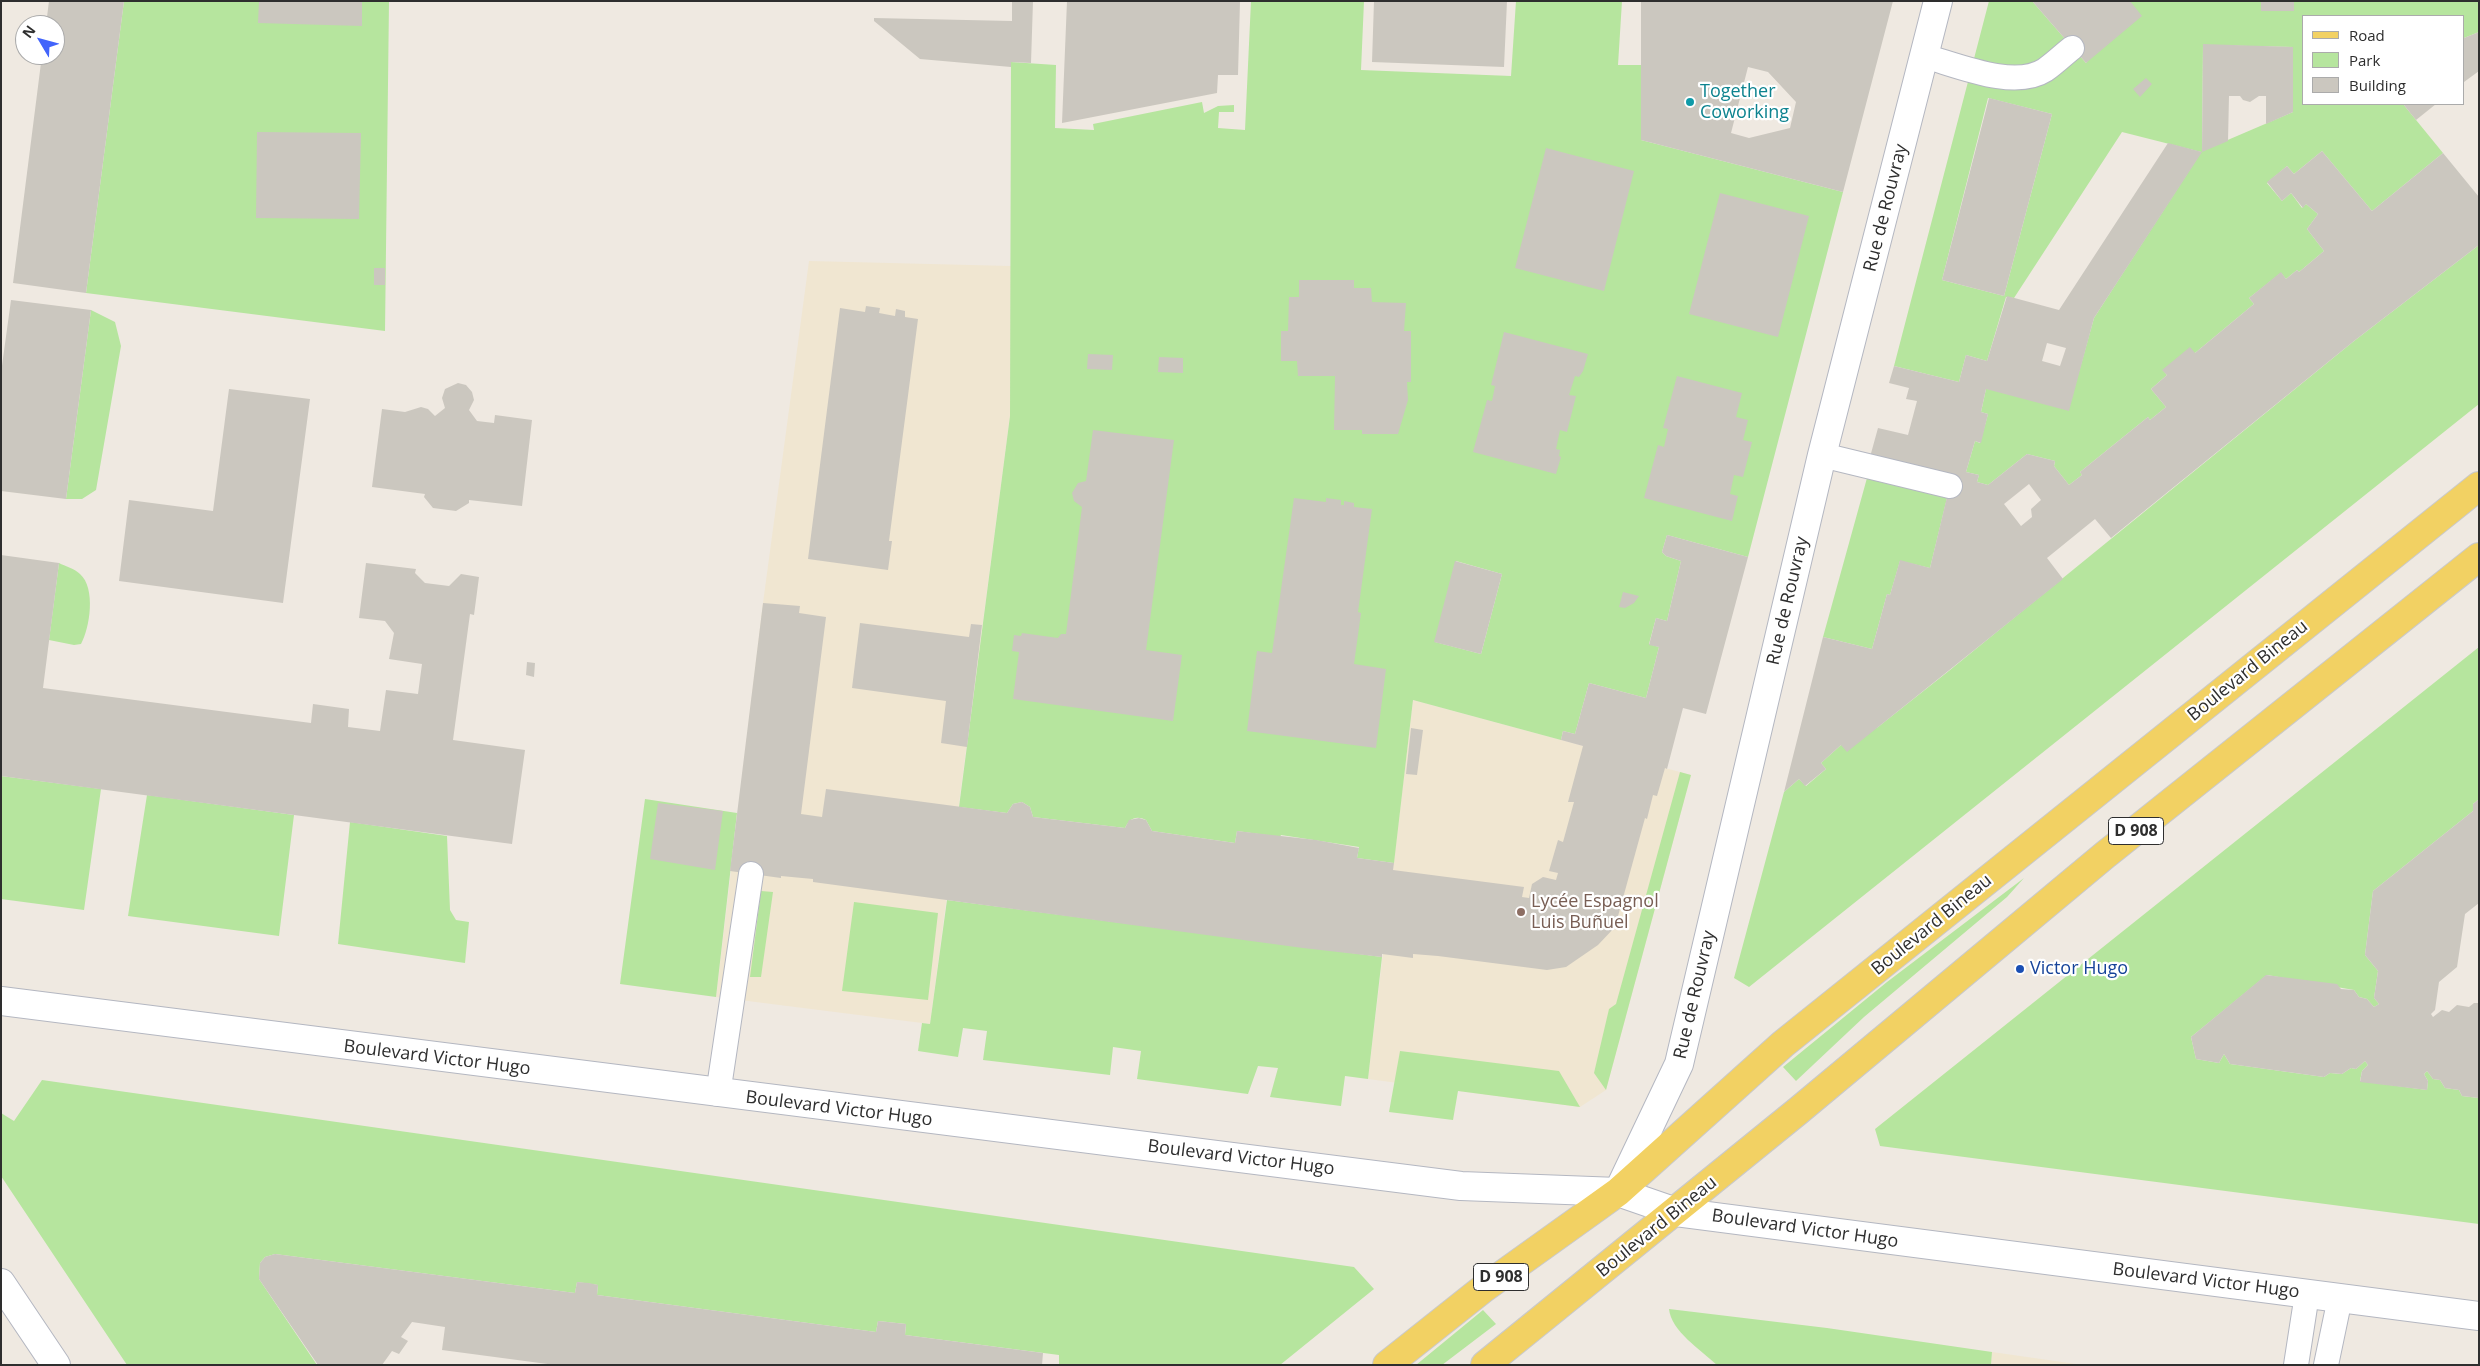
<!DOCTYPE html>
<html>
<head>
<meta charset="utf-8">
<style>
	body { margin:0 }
	#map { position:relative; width:2480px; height:1366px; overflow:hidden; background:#efe9e1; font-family:"Open Sans",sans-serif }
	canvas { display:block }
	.frame { position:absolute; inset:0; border:2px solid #2e2e2e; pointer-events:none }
	.legend { position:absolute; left:2302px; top:15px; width:162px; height:90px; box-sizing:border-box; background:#fff; border:1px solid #ababab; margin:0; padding:6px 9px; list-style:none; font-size:15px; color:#2e2e2e }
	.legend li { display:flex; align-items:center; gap:10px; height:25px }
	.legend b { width:25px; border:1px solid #ababab }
	.north { position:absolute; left:15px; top:15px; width:50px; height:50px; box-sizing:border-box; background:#fff; border:1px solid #ababab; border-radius:50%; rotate:307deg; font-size:14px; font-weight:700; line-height:20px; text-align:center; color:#2e2e2e }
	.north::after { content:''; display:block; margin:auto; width:18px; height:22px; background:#4264fb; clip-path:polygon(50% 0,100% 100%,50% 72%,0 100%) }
</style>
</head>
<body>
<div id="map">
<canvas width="2480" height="1366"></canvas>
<div class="frame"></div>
<ul class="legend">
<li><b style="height:6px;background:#f2d163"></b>Road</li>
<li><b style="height:14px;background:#b6e59e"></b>Park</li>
<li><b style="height:14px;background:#cbc7bf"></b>Building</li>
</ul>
<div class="north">N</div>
</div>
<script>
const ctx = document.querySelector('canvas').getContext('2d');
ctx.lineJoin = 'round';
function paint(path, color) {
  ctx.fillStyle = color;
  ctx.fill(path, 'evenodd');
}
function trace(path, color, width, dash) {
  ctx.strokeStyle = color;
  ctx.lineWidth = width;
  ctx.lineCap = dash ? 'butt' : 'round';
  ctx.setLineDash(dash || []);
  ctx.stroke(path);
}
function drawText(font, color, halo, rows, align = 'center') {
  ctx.font = font + ' "Open Sans",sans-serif';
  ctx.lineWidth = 4.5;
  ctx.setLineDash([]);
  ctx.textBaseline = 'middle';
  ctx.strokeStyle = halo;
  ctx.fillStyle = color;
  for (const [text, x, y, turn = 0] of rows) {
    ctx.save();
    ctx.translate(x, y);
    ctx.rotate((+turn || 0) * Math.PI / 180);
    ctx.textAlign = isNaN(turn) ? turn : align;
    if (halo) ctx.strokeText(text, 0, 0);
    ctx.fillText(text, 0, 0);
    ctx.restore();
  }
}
const education = new Path2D(`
	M809,261L1011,266L1010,416L930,1024L716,997L763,603Z
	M1413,700L1691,775L1606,1090L1580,1107L1368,1079Z
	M1992,1352L2083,1365H1991Z`);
const green = new Path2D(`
	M124,1H389L385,331L86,293Z
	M1251,1H1364L1361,70L1511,76L1516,1H1622L1618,65H1641V140L1843,192L1748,557L1667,535L1662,552L1666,556L1681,561L1667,621L1656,618L1649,644L1659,647L1646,698L1589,683L1575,734L1563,731L1561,740L1413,700L1394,863L1357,858L1359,847L1281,835L1280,837L1237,831L1235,843L1152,831L1146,820C1136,815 1129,819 1125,828L1033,817L1030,807L1022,802L1013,804L1007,813L959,807L1010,416L1011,62L1056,65L1055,128L1094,130L1093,124L1202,102L1204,113L1218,106L1234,105V112H1219L1218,128L1245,130ZM1456,561L1502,574L1481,654L1435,642Z
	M1989,1H2032L2086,63L2130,1H2261L2294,11V1H2479V32L2464,38V16H2304V104H2403L2443,153L2372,211L2322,151L2294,174L2287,166L2267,183L2282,201L2291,193L2302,208L2306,204L2318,214L2307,229L2324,251L2299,272L2297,270L2286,279L2281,273L2249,298L2254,304L2195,353L2163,370L2167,375L2151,389L2166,407L2150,420L2148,417L2080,472L2082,475L2069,485L2054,466L2055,461L2027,454L1988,485L1977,482L1979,475L1966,472L1975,441L1980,443L1988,414L1981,412L1986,389L2073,393L2094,318L2201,152L2122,132L2014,298L2006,297L1987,361L1966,355L1959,382L1894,366ZM2203,45L2293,47V112L2202,151ZM1988,98L2052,114L2004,296L1942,280Z
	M2479,245V404L1749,987L1734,978L1784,792L1799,779L1806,786L1826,769L1821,763L1841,745L1878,727L1950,670L2354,341Z
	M91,310L115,322L121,346L96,490L82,499H66Z
	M1867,478L1947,498L1930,568L1900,561L1890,595L1887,594L1872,649L1823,637Z
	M59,563C65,566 75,569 80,574C96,588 90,628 81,644L74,645L49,640Z
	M2479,647V799L2473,804V811L2373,891L2365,955L2378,971L2374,998L2379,1004L2374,1007L2367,999L2359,997L2354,990L2267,975L2191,1037L2196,1059L2219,1063L2224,1054L2230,1064L2324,1077L2330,1073L2342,1074L2351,1068L2356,1069L2365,1061L2368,1065L2362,1071L2360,1081L2427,1090L2428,1081L2424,1074L2427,1071L2433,1079L2440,1080L2445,1088L2459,1090L2462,1096L2479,1098V1224L1880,1146L1875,1129Z
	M1680,772L1691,775L1606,1090L1594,1073L1609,1009L1616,1004Z
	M1,776L101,789L84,910L1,899Z
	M147,795L294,815L279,936L128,916Z
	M645,799L737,813L716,997L620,984Z
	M350,822L447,836L450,910L456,920L469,922L465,963L338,944Z
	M2024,878L2007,897L1864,1017L1796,1081L1783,1067L1887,982Z
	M761,891L773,892L761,977H750Z
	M947,900L1382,957L1368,1079L1345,1076L1341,1106L1270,1097L1278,1068L1258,1066L1248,1094L1137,1079L1141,1051L1113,1047L1110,1075L983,1060L987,1031L963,1028L958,1057L918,1051L922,1023L930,1024Z
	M854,902L938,913L928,1000L842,991Z
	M1400,1051L1559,1071L1580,1107L1458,1091L1453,1120L1389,1112Z
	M42,1080L1354,1267L1374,1289L1280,1365H1059V1355L905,1335L906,1324L878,1321L876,1332L597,1295L598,1285L577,1282L575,1293L275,1254L265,1257L260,1263L259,1279L317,1365H127L1,1176V1113L14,1121Z
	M1669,1309L1827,1328L1992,1352L1991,1365H1717C1701,1350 1671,1331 1669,1309Z
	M1483,1310L1496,1324L1442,1365H1416Z`);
const building = new Path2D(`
	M49,1H124L86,293L13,283L42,55H55V25H46Z
	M259,1H362V26L258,23Z
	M1012,1H1033L1031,63L1011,62V67L920,59L874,21V18L1012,21Z
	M1067,1H1240L1238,75H1218L1217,93L1062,123Z
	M1374,1H1507L1504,67L1372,62Z
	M1641,1H1893L1843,192L1641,140ZM1748,67L1768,72L1796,102L1790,128L1749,138L1731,133Z
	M2032,1H2130L2142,16L2086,63Z
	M2261,1H2294V11H2261Z
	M2479,32V71L2464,82V38Z
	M2203,44L2293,47V112L2266,124V96H2259L2250,102L2243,100L2240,96H2229L2228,141L2202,152L2094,318L2069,411L1986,389L1981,412L1988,414L1981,443L1975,441L1966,472L1979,475L1977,482L1988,485L2027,454L2055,461L2054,466L2069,485L2082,475L2080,472L2148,417L2150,420L2166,407L2151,389L2167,375L2162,370L2190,347L2195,353L2254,304L2249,298L2281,272L2286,279L2297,270L2299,272L2324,251L2307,229L2318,214L2306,204L2303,208L2291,193L2282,201L2267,182L2287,166L2294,174L2322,151L2372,211L2443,153L2479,197V245L2354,341L2111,538L2095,519L2047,558L2063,579L1847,752L1841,745L1821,763L1826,769L1805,786L1799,779L1784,792L1823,637L1872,649L1887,594L1890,595L1900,560L1930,568L1952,476L1870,457L1878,428L1908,435L1917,401L1906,399L1909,388L1889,383L1894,366L1959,382L1966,355L1987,361L2007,296L2059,310L2168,143L2202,152ZM2047,343L2066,348L2060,366L2042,361ZM2029,484L2041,500L2031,509L2032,517L2021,526L2004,504Z
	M2146,78L2152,84L2140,97L2133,89Z
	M1989,98L2052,114L2004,296L1942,280Z
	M2403,104H2436L2416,120Z
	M257,132L361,133L359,219L256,218Z
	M1546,148L1634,171L1604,291L1515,268Z
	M1720,193L1809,216L1778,337L1689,314Z
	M374,268H385V285H374Z
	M1299,280H1354V288H1371L1372,302L1406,303L1404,331H1411V382H1407L1408,400L1398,434H1362V430H1334L1335,376H1298L1297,361H1281V331H1288L1289,297H1299Z
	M11,300L91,310L66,499L1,491V373Z
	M866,306L880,308L879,313L895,316L896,309L905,311V317L918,319L889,541H892L888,570L808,559L840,308L865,312Z
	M1504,332L1588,354L1583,371L1579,377L1575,376L1569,395L1576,396L1567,432L1560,430L1556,449L1560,450L1559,456L1561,457L1556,474L1473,452L1487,400L1492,401L1495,386L1491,385Z
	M1088,354L1113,355L1112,370L1087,369Z
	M1159,357L1183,358V373L1158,372Z
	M1677,376L1742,393L1736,417L1748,420L1743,440L1752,442L1743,477L1734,475L1730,494L1738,496L1732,521L1644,498L1658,445L1664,447L1668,429L1663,428Z
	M458,383L466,385L472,392L474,400L469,410L477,421L494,423L495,415L532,420L522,506L469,500V503L456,511L433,508L424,497L425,494L372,487L382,409L405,412L421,407L428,409L435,416L445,408L442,398L445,389Z
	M229,389L310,399L283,603L119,581L129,500L213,511Z
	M1093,430L1174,440L1146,650L1182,655L1173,721L1013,699L1019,652L1012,651L1014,635L1021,636L1022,633L1058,638L1061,634H1066L1082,507L1074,501L1072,493L1078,483L1086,481Z
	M1294,498L1326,502V498L1341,500V505H1344V501L1354,503V507L1372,509L1358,612L1361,613L1354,664L1386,669L1376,748L1247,731L1257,651L1272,653Z
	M1667,535L1748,557L1706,714L1683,708L1667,769L1665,768L1657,796L1653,795L1647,819L1645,818L1615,927L1598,945L1566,967L1547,970L1438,956L1413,954V958L1382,954V957L1303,948L813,882V879L781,876V878L730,871L763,603L800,606L799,613L826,617L801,814L822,817L826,789L1007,813L1013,804L1022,802L1030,807L1033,817L1125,828L1129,820L1139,818L1146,820L1152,831L1235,843L1237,831L1316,840L1359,848L1357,858L1394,863L1393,870L1524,887L1522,897L1529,898L1532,884L1543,877L1556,880L1558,873L1549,871L1558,840L1563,842L1574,802H1568L1583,746L1561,740L1563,731L1575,734L1589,683L1646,698L1659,647L1649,645L1656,618L1667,621L1681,561L1666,556L1662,552Z
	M1,555L59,563L43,688L311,723L313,704L349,709L348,727L380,731L386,690L418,694L422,664L389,659L394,633L385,621L359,618L366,563L416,569L415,573L425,583L449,586L461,574L479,577L474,615L470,614L453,740L525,750L512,844L1,776Z
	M1455,561L1502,574L1481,654L1434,642Z
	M1623,592L1639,596L1634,603L1625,608L1619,607Z
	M860,623L969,637L971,624L982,625L967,747L941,743L946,701L852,688Z
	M527,662L535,663L534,677L526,675Z
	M1411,728L1423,730L1417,775L1406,774Z
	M2479,799V903L2465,914L2457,967L2439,982L2435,1010L2431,1014L2433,1017L2442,1010L2449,1012L2457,1005L2469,1007L2474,1003H2479V1098L2462,1096L2459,1090L2445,1088L2440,1080L2433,1079L2427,1071L2424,1074L2428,1081L2427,1090L2360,1082L2362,1071L2368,1065L2365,1061L2356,1069L2351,1068L2342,1074L2330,1073L2324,1077L2230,1064L2224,1054L2219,1063L2196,1059L2191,1037L2266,975L2337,984L2341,989L2354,990L2359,997L2367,999L2374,1007L2379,1004L2374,998L2378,971L2365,955L2373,891L2473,811V804Z
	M658,803L723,811L715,870L650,859Z
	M275,1254L575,1293L577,1282L589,1283L598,1285L597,1295L876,1332L878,1321L906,1324L905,1335L1043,1353L1042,1365H555L442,1350L445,1327L412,1322L401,1337L408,1341L399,1354L392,1351L382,1365H318L259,1279L260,1263L265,1257Z`);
const service = new Path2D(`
	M1924,56C1957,65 2014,90 2045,70C2055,63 2063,55 2072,48
	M1822,455L1950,486
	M718,1094L751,874
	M2296,1365L2307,1294
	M2326,1365L2340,1298`);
const minor = new Path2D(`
	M1618,1192L1679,1064L1822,455L1938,1
	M1,1283L56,1365`);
const tertiary = new Path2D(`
	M1,1001L1461,1186L1618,1192L1676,1212L2479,1316`);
const primary = new Path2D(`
	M1387,1365L1484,1288L1618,1192L1783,1044L2479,486
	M1485,1365L1798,1111L2105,855L2479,557`);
const markers = [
	[1690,102,5,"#0f9aa8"],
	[1521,912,5,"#8d6e63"],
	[2020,969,5,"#1a4fb4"]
];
const shields = [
	[2136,831,55],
	[1501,1277,55]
];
const shieldNames = [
	["D 908",2136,831],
	["D 908",1501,1277]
];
const cultureNames = [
	["Together",1700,92],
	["Coworking",1700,113]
];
const streetNames = [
	["Rue de Rouvray",1886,208,-76],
	["Rue de Rouvray",1788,601,-77],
	["Boulevard Bineau",2248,671,-39],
	["Boulevard Bineau",1932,925,-39],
	["Rue de Rouvray",1695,995,-77],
	["Boulevard Victor Hugo",437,1058,7],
	["Boulevard Victor Hugo",839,1109,7],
	["Boulevard Victor Hugo",1241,1158,7],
	["Boulevard Bineau",1657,1227,-39],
	["Boulevard Victor Hugo",1805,1229,8],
	["Boulevard Victor Hugo",2206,1281,7]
];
const educationNames = [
	["Lycée Espagnol",1531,902],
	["Luis Buñuel",1531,923]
];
const transitNames = [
	["Victor Hugo",2030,969]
];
paint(education, '#f0e6d1');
paint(green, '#b6e59e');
paint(building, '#cbc7bf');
trace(service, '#b4b7c1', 26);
trace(minor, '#b4b7c1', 30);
trace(tertiary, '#b4b7c1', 30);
trace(primary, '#c9c9c9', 30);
trace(service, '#fff', 24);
trace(minor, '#fff', 28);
trace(tertiary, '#fff', 28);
trace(primary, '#f2d163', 28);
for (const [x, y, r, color] of markers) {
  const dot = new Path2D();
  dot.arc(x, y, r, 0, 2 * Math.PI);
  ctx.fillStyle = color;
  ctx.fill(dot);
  trace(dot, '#fff', 2);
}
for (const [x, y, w] of shields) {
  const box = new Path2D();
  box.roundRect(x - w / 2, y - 13.5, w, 27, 4);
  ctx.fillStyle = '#fff';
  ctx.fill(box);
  trace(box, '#2e2e2e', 1);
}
drawText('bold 16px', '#2e2e2e', null, shieldNames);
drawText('18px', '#0d838f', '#fff', cultureNames, 'left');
drawText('18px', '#2e2e2e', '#fff', streetNames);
drawText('18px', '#785e54', '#fff', educationNames, 'left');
drawText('18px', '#164399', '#fff', transitNames, 'left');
</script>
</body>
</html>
